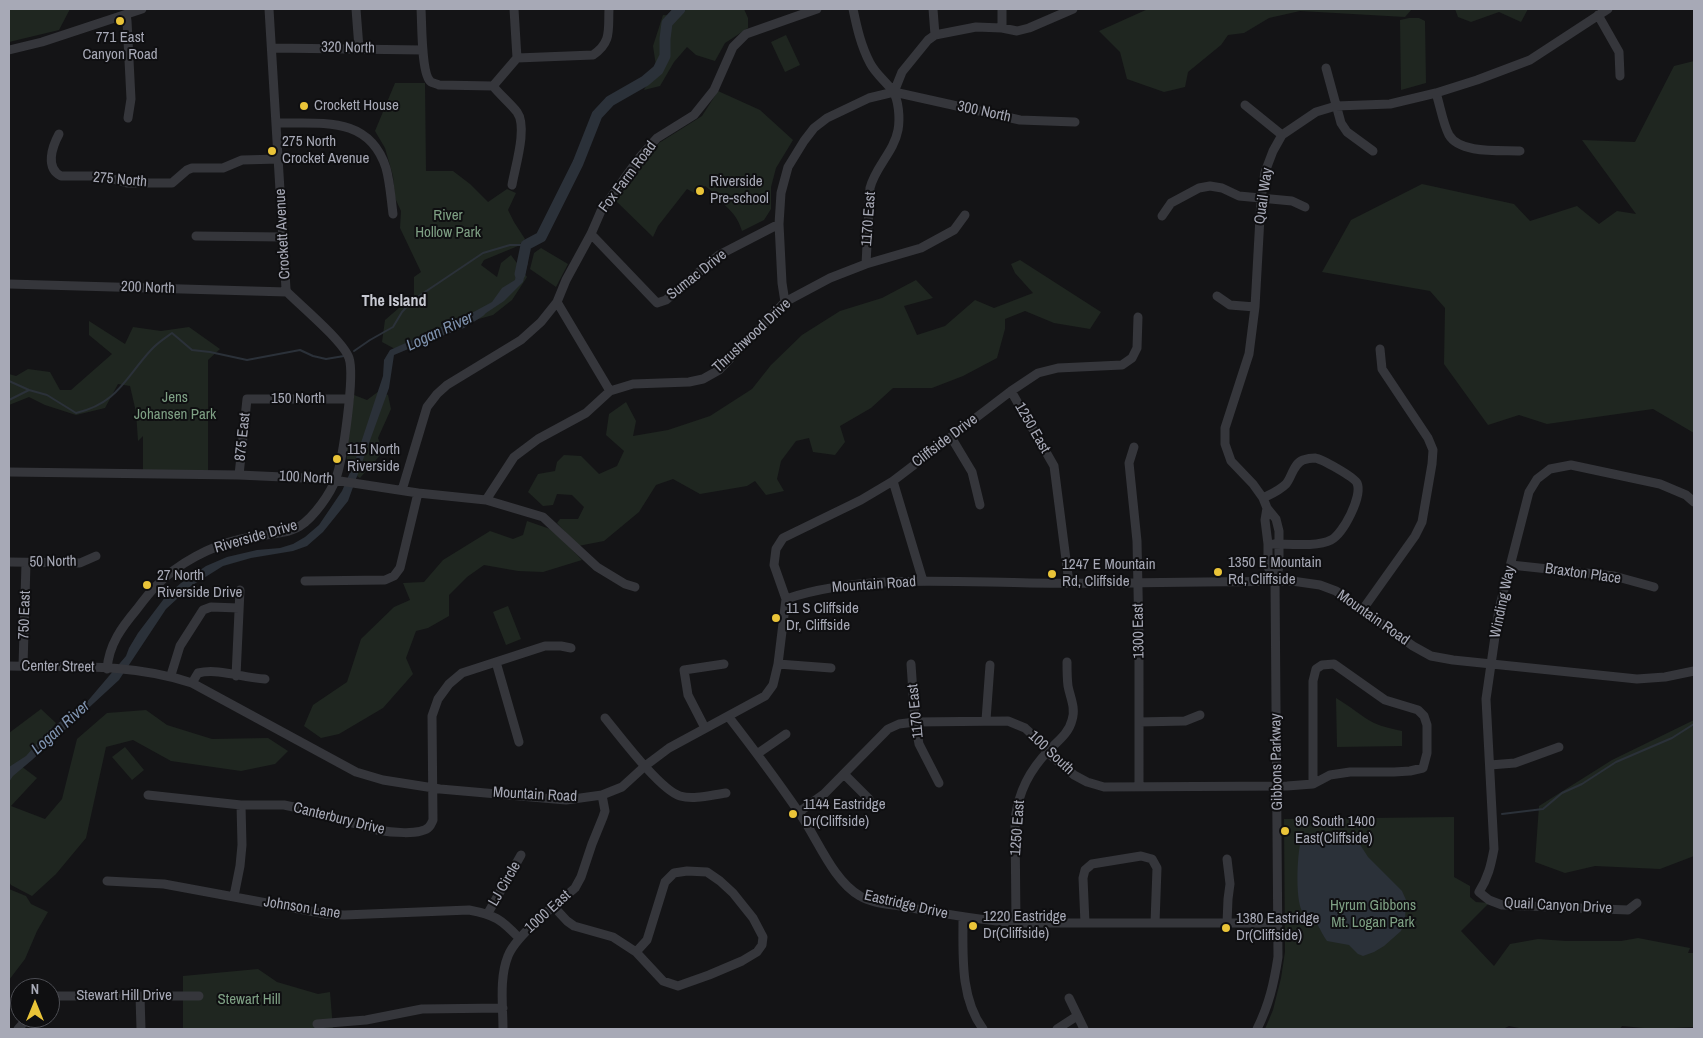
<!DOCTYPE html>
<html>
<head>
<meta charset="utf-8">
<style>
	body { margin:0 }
	#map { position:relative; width:1703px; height:1038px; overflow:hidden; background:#141416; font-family:"Archivo Narrow",sans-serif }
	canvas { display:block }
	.frame { position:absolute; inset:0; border:10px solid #a7a9b6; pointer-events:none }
	.north { position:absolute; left:10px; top:978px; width:50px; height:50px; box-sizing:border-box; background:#0f0f11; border:1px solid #4c4d53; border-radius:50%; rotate:0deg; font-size:14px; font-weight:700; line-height:20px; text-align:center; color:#a7a9b6 }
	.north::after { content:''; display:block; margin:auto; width:18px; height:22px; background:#eac438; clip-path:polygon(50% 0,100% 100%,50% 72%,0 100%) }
</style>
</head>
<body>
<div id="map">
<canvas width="1703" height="1038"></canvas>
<div class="frame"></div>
<div class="north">N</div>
</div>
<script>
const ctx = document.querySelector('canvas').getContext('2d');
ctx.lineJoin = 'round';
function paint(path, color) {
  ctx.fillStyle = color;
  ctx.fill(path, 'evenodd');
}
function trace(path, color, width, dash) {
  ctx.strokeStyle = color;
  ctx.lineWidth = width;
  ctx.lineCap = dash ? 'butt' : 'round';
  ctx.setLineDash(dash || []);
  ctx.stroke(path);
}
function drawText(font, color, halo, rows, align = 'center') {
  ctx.font = font + ' "Archivo Narrow",sans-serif';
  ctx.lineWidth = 4;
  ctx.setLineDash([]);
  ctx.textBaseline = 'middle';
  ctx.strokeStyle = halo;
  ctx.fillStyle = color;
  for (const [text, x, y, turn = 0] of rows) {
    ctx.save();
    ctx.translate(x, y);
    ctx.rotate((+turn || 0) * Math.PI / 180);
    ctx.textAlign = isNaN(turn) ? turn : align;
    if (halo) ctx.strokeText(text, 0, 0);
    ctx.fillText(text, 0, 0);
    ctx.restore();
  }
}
const green = new Path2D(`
	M9,9H70L59,30L9,42Z
	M687,9H744L748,18V28L725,43L715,61L696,55L687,47L674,62L660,86L644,90L656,66L653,46L663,15L677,16Z
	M1148,9H1412L1405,17L1300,11L1269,18L1244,33L1228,35L1221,45L1188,72L1185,87L1164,92L1127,79L1120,52L1099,31Z
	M1455,9H1528L1521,22L1499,12L1471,22L1458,17Z
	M1409,18H1419L1425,21L1426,83L1401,90L1400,20Z
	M786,35L800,65L785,72L771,42Z
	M1694,61V433L1653,409L1547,424L1519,415L1488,425L1444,364L1445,308L1430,291L1322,272L1351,220L1422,184L1514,204L1530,221L1577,206L1599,224L1617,211L1636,214L1582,140L1635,142L1674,66Z
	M395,83H425L426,171H453L470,184L488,202L507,189L516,193L508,210L514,222L525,239L518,246L484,260L481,265L497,277L501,263L511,255L527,277L512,300L493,315L450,327L395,349L382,342L385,320L414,295V277L421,272L400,228L401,211L395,198L393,176L385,148L375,131Z
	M718,91L760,110L793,140L776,168L771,187V209L764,220L742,231C738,218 732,211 721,202L722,199L705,186L698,195L687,189L658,226L653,237L616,201L659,143L702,116Z
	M541,248L568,264L556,287L530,269L534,253Z
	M1020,260L1101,312L1090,329L1054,323L1025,311L1005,319V329L997,358L963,376L932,388H893L871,408L840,426L845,442L835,455L813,452L809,438L796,441L781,461L777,479L784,491L766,495L755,481L747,486L700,494L673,479L656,485L639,512L604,541L578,546L557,523L560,519H578L584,507L572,495L557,494L553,505L543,506L528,492L538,474L555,471L557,462L564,455L581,456L599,474L617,466L624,451L606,435L609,414L626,402L636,421L633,436L668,430L710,416L752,389L771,365L802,335L840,311L882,298L916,280L933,298L904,306L917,335L945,326L975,300L994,308L1033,293L1015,273L1011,264Z
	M89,321L125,344L133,327L161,331L189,327L220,349L208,360V475L143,472V436L138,441L136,412L130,386L118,384L105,408L76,415L45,405L29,397L9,405V374L16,376L28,369L50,372L60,390H71L112,354L89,335Z
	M379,391L388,395L391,409L378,438L383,452L360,478L348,470L346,450L354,395L367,400Z
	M527,521L553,530L582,560L543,572L518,571L484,565L467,577L449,595V616L428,628L416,631L406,658L413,674L383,708L339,734L321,738L304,726L313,705L347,682L361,639L394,607L410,600L403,583L424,582L443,560L490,531L513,539L523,535Z
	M508,606L521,639L506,645L493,612Z
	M1336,698C1350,706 1362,717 1374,723C1383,727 1393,729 1402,731V746L1337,747Z
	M41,709L56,723L21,766L37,778L11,806L45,819L62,799L77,739L107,713L146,710L167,725L212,739L268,738L288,751L275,764L241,771L171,761L133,740L106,747L86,838L56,874L32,896L11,885L9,882V733Z
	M1694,720V856L1660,869L1595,866L1565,873L1535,862L1539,806L1612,760Z
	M125,747L144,770L132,780L112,757Z
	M1454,817V877L1470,886V897L1476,902L1489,903L1461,931L1494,966L1510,944L1538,939L1566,941H1621L1638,938L1690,948L1688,953H1694V1027L1654,1029L1622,1026L1620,1029H1524L1509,1026L1503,1029H1265L1273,1010L1281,978L1285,952L1284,819Z
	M9,889L26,896L31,904L48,912L37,931L25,959L9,980Z
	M258,969L277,982L318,994L330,992L333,1029H183V976Z`);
const water = new Path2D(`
	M519,256L528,262L523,282L504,301L486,313L483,316L464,328L425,342L394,355L389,388L348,501L323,532L307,546L293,551L251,558L223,566L191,586L166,609L119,680L32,760L13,776L9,782V767L26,756L50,729L86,703L126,656L129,648L138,633L166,596L181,583L206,566L227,557L257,550L280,548L293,544L305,537L319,525L342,491L355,461L383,376L384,360L390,350L468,315L492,302L502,288L515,280Z
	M1313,833L1340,834L1352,837L1359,843L1368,857L1402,891L1406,900L1405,921L1401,931L1384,946L1374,952L1363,956L1358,954L1349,945L1327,941C1323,936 1321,930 1317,924C1312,919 1305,916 1302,911C1295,899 1297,849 1302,837Z`);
const stream = new Path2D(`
	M354,351L370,340L393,327L402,312L413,300L483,253L510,245H526
	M9,381L29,390L47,395L76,413C118,403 125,378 151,350C157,343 165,338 172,333L192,350L210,352L247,360L300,350L313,356L326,359L344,356
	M9,400L29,390
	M1502,814L1543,809L1562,793L1582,784L1616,762L1672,738L1694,724`);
const river = new Path2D(`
	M520,274L526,245L541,237L578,163L597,115L610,101L645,81L658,70L665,56V39L667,23L680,9`);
const minor = new Path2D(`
	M356,9L359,48
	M421,9C422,22 421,75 431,82C432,83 438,84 439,85L493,86C500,95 510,103 517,112C528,127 515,167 512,185
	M514,9L517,58L593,55C612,42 608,30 609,9
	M853,9C857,28 861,46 870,63C875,73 885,81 892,90C899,99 900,119 898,130C894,152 875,167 870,188L866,264
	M933,9L935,35
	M126,15L127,21L131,99L128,118
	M1598,15L1619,52L1620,76
	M1002,28V9
	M273,48L423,50
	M9,50L42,42L142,9
	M1326,68L1341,123L1347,132L1373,151
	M493,86L517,58
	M894,92L902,72L928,40L935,35L976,27L1002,28L1017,31L1029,28L1073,9
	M1436,93C1440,105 1443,124 1449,135C1460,154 1500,150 1520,151
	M1245,105L1282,135
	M277,123C321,124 369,115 386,168C390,182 391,199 393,214
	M59,134C52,147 45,168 61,176H103L127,183H172L187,170L192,168H223L242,160L279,159
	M1162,216L1171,203L1199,188L1210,186L1222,188L1239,196L1292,201L1305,207
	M591,234L657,303L666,300L719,255L779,224
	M196,236L283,237
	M9,284L287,292
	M1217,296L1230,305L1255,307
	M557,302L610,391
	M785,302L782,283L779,224L781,193L788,167L804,141L814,128L827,118L869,98L894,92L1020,120L1075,122
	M1011,391L1054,466L1069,583
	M951,437L972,472L980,505
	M1134,447L1129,463L1137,541L1139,637V786
	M9,472L239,475L327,479L418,493L486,500L543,517L597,567L625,584L635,587
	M239,475L247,399H348
	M893,481L923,581
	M402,490L427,407L437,394L447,385L521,340L541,322L557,302L566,280L591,234L601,211L639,158L657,138L694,115L714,90L733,47L746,34L817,9
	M1263,498C1271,494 1279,491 1286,484C1292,477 1293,464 1303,460C1306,459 1312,458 1315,458C1322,459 1354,477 1357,483C1363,496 1343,534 1331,540C1318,547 1289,544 1274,544
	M486,500L514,457L538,439L586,413L610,391L633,384L689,382L703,379L719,370L785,302L830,278L866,264L921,248L954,230L965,215
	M1267,508L1265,520L1268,544V567L1275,581L1279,567V531L1276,519L1267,508L1263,498L1253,484L1231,461L1225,444V428L1249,354L1255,307L1261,199L1265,172L1273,151L1282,135L1316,112L1336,106L1390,104L1436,93L1477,80L1530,60L1608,9
	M9,562L80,563L96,556
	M1511,565L1614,576L1654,587
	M305,581L385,580L394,576L400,568L418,493
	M786,599C860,574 953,582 1030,583C1118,584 1205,582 1292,581L1320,585L1336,591L1413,646L1431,656L1453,660L1637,679L1665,677L1694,671
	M1363,609L1415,536L1422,522L1432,464L1433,450L1428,438L1382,369L1380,349
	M496,662L519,742
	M778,664L831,668
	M911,664L915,722L919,744L939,783
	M9,666C70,667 133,663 192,683L356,772L383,780L440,789L566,800L602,795L622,787L645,766L669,748L765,696L773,685L778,664L786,599L774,565L776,549L783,538L861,500L893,481L1011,391L1038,373L1058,368L1122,365L1132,358L1137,348L1138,317
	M23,666L26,563
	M107,669C109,644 122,627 137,609C143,601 149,593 156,586C178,563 211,546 241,539C260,534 283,536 300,526C314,517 331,493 336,478C343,459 355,375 349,358C343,341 301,306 287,292L286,289L269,9
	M171,675L180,646L203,610L211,607L239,608
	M236,676L240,590
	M192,683L198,673C219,668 243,678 265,679
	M728,716C752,747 776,779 798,811C817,837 832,880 860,896C871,903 887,904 900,906C939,913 977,920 1016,923H1278
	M605,718C619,735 660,790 680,796C694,800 711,795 726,793
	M986,720L990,665
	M1139,722L1185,721L1200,715
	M705,728L688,695L684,670L724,664
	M757,754L786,734
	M1490,765L1515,763L1559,747
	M844,774L869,799
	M148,795L241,805H284L303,809L377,830C388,832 421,836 429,827C431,825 432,822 433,820L432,716L438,699L449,684L462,673L545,646H561L571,648
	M799,812L824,794L888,729L899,724L915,722L1008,721L1025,728L1037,739L1047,752L1074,775L1087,782L1104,787L1287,786L1313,784L1330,775L1350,772H1394L1410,771L1423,768L1427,753V725L1424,716L1418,710L1385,700L1334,664L1322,665L1316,669L1313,681V784
	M107,881L164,884L326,914L344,915L469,910C495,915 501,919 519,938
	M234,896L240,866L242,845L241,805
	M1637,903L1628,910L1502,905L1489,900L1479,892C1488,878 1491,865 1494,849L1486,699L1499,609L1529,492L1537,479L1550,469L1571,465L1660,484L1686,495L1694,502
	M554,907L567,921L574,926L613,937L636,952L663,981L678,986L709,975L742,961L757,952L762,945L763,937L753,918L733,893L720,881L707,872L687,871L674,873L665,882L647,940L636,952
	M488,913L521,855
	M963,918C963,955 960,998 983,1029
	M1016,923L1015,819C1019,791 1029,771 1049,750C1058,741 1069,733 1072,720C1076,708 1070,697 1068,686C1067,678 1067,670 1067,662
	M1085,923L1083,878L1085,870L1092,864L1141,856L1152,859L1157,868L1155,923
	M1227,923L1228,899L1230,884L1227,859
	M50,996H199
	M140,996L141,1029
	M1069,998L1084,1029
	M317,1024L366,1020L422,1009L503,1008
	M18,1029L28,1018
	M503,1029C503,1006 499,978 508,956C516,935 557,904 575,888L581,877L592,844L603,817L605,811L602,795
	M1057,1029L1077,1016
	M1257,1029C1269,1005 1274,983 1278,957L1275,581`);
const markers = [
	[120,21,5,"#eac438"],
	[304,106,5,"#eac438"],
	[272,151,5,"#eac438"],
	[700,191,5,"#eac438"],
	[337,459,5,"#eac438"],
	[1218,572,5,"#eac438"],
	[1052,574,5,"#eac438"],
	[147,585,5,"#eac438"],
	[776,618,5,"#eac438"],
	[793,814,5,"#eac438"],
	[1285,831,5,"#eac438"],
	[973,926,5,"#eac438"],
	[1226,928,5,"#eac438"]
];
const poiNames = [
	["771 East",120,38,"center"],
	["Canyon Road",120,55,"center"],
	["Crockett House",314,106],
	["275 North",282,142],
	["Crocket Avenue",282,159],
	["Riverside",710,182],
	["Pre-school",710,199],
	["115 North",347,450],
	["Riverside",347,467],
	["1350 E Mountain",1228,563],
	["Rd, Cliffside",1228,580],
	["1247 E Mountain",1062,565],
	["Rd, Cliffside",1062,582],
	["27 North",157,576],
	["Riverside Drive",157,593],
	["11 S Cliffside",786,609],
	["Dr, Cliffside",786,626],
	["1144 Eastridge",803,805],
	["Dr(Cliffside)",803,822],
	["90 South 1400",1295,822],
	["East(Cliffside)",1295,839],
	["1220 Eastridge",983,917],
	["Dr(Cliffside)",983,934],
	["1380 Eastridge",1236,919],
	["Dr(Cliffside)",1236,936]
];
const streetNames = [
	["320 North",348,48,1],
	["300 North",984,112,12],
	["Fox Farm Road",628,177,-53],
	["275 North",120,180,5],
	["Quail Way",1264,196,-82],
	["1170 East",869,219,-86],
	["Crockett Avenue",283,234,-93],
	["Sumac Drive",697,275,-38],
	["200 North",148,288,2],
	["Thrushwood Drive",752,336,-43],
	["150 North",298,399],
	["1250 East",1032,428,60],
	["875 East",243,437,-84],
	["Cliffside Drive",945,441,-37],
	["100 North",306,478,3],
	["Riverside Drive",256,537,-16],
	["50 North",53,562,-1],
	["Braxton Place",1583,574,8],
	["Mountain Road",874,585,-4],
	["Winding Way",1503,602,-78],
	["750 East",25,615,-88],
	["Mountain Road",1373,618,35],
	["1300 East",1139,631,-91],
	["Center Street",58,667,1],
	["1170 East",916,711,-96],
	["100 South",1051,753,43],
	["Gibbons Parkway",1277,762,-91],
	["Mountain Road",535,795,3],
	["Canterbury Drive",339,819,14],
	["1250 East",1018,828,-86],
	["LJ Circle",505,884,-60],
	["Eastridge Drive",906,905,13],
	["Quail Canyon Drive",1558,906,3],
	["Johnson Lane",302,908,9],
	["1000 East",548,912,-42],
	["Stewart Hill Drive",124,996]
];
const parkNames = [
	["River",448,216],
	["Hollow Park",448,233],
	["Jens",175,398],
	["Johansen Park",175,415],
	["Hyrum Gibbons",1373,906],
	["Mt. Logan Park",1373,923],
	["Stewart Hill",249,1000]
];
const neighbourhoodNames = [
	["The Island",394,302]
];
const waterNames = [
	["Logan River",440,332,-25],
	["Logan River",61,728,-42]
];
paint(green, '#1f2620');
paint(water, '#2b3139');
trace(stream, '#2b3139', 2);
trace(river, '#2b3139', 11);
trace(minor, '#35363b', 9);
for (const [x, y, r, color] of markers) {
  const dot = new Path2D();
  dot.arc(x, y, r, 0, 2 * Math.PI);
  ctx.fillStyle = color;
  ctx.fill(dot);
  trace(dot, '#0f0f11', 2);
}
drawText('15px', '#a7a9b6', '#0f0f11', poiNames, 'left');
drawText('15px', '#a7a9b6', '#0f0f11', streetNames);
drawText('15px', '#7ea084', '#0f0f11', parkNames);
drawText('bold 16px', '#c7c9d2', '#0f0f11', neighbourhoodNames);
drawText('italic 16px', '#7f93af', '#0f0f11', waterNames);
</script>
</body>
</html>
